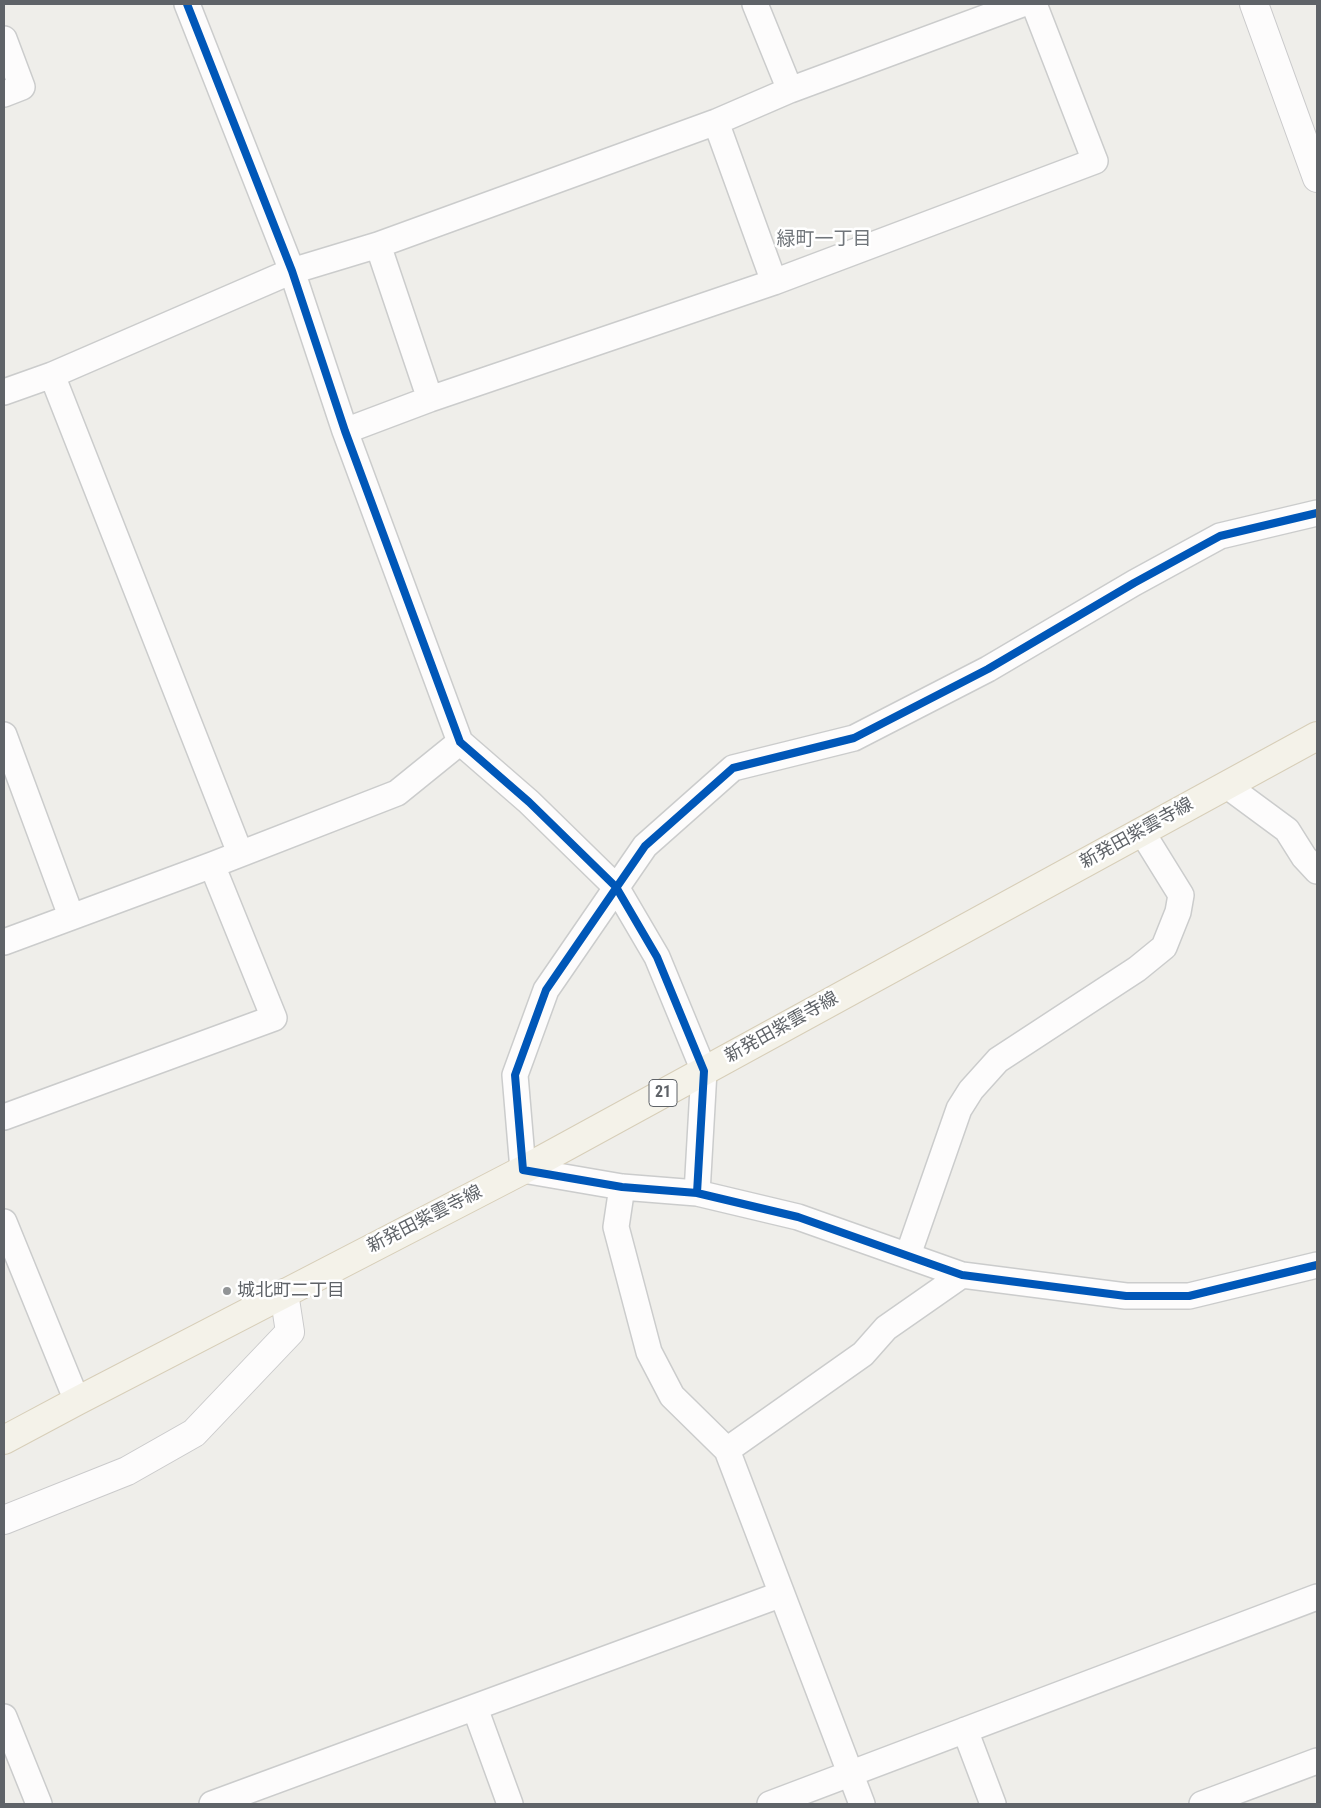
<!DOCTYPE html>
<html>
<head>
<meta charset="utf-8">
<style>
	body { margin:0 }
	#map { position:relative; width:1321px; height:1808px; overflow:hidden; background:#efeeea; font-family:"Roboto Condensed",sans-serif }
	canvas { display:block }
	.frame { position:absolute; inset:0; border:5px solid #5f6368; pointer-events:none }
</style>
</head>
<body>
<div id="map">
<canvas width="1321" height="1808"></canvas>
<div class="frame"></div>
</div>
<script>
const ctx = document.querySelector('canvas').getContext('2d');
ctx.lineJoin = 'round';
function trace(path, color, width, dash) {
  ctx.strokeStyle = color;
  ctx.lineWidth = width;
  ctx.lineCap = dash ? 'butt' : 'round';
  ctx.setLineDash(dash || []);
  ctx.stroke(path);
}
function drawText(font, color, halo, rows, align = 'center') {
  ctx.font = font + ' "Roboto Condensed","Noto Sans JP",sans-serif';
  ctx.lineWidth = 5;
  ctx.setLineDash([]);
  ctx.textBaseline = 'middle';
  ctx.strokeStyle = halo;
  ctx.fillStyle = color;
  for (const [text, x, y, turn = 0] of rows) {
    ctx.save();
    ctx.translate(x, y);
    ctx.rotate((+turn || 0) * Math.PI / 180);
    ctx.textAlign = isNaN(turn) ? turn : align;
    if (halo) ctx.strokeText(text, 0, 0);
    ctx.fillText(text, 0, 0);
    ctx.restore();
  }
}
const street = new Path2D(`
	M187,4L292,271L345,431L460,742L529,802L616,887L657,957L704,1071L697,1193
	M755,4L790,90
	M4,39L22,87L4,94
	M716,122L774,282
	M378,245L430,399
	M52,375L240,853
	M4,392L52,375L292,271L378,245L716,122L790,90L1022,4
	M345,431L430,399L774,282L1095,161L1034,4
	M1317,513L1220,536L1134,583L988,669L854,738L733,768L645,846L546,990L515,1075L523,1170L622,1187L697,1193L798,1217L962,1275L1126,1296H1189L1317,1265
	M4,735L71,916
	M1226,785L1287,830L1304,857L1317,871
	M4,942L212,865L397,793L460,742
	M4,1117L274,1018L212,865
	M622,1187L616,1227L649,1352L672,1396L727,1450L862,1804
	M4,1222L77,1401
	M908,1255L959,1109L971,1090L998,1060L1137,969L1164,947L1178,912L1181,895L1142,832
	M727,1450L863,1354L886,1328L962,1275
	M475,1708L510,1804
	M4,1717L39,1804
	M965,1730L993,1804
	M212,1804L782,1594
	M770,1804L1317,1597
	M1202,1804L1317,1761`);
const secondary = new Path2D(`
	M1254,4L1317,178
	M4,1520L127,1471L194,1433L290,1332L284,1293`);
const primary = new Path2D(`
	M4,1440L77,1401L523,1170L1317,736`);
const cycleway = new Path2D(`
	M187,4L292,271L345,431L460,742L529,802L616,887L657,957L704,1071L697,1193
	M1317,513L1220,536L1134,583L988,669L854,738L733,768L645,846L546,990L515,1075L523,1170L622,1187L697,1193L798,1217L962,1275L1126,1296H1189L1317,1265`);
const markers = [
	[227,1291,5,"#919496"]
];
const shields = [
	[663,1093,28]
];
const shieldNames = [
	["21",663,1093]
];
const streetNames = [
	["新発田紫雲寺線",1137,834,-29],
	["新発田紫雲寺線",782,1028,-29],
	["新発田紫雲寺線",425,1220,-27]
];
const poiNames = [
	["城北町二丁目",237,1291]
];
const neighbourhoodNames = [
	["緑町一丁目",824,240]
];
trace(street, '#cbcccc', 28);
trace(secondary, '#cacacb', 30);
trace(primary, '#d7ceb8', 30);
trace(street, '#fdfcfc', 25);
trace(secondary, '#fdfcfc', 28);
trace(primary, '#f4f2e9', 28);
trace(cycleway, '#0057b8', 8);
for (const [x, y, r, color] of markers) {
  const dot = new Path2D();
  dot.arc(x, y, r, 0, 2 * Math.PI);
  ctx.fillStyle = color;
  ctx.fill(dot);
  trace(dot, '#fff', 2);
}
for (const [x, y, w] of shields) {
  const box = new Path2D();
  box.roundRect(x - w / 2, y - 13.5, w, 27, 4);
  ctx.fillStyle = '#fff';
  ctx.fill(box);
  trace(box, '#5f6368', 1);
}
drawText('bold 16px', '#5f6368', null, shieldNames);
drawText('18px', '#5f6368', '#fff', streetNames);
drawText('18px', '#5f6368', '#fff', poiNames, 'left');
drawText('19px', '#70757a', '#fff', neighbourhoodNames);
</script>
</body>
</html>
